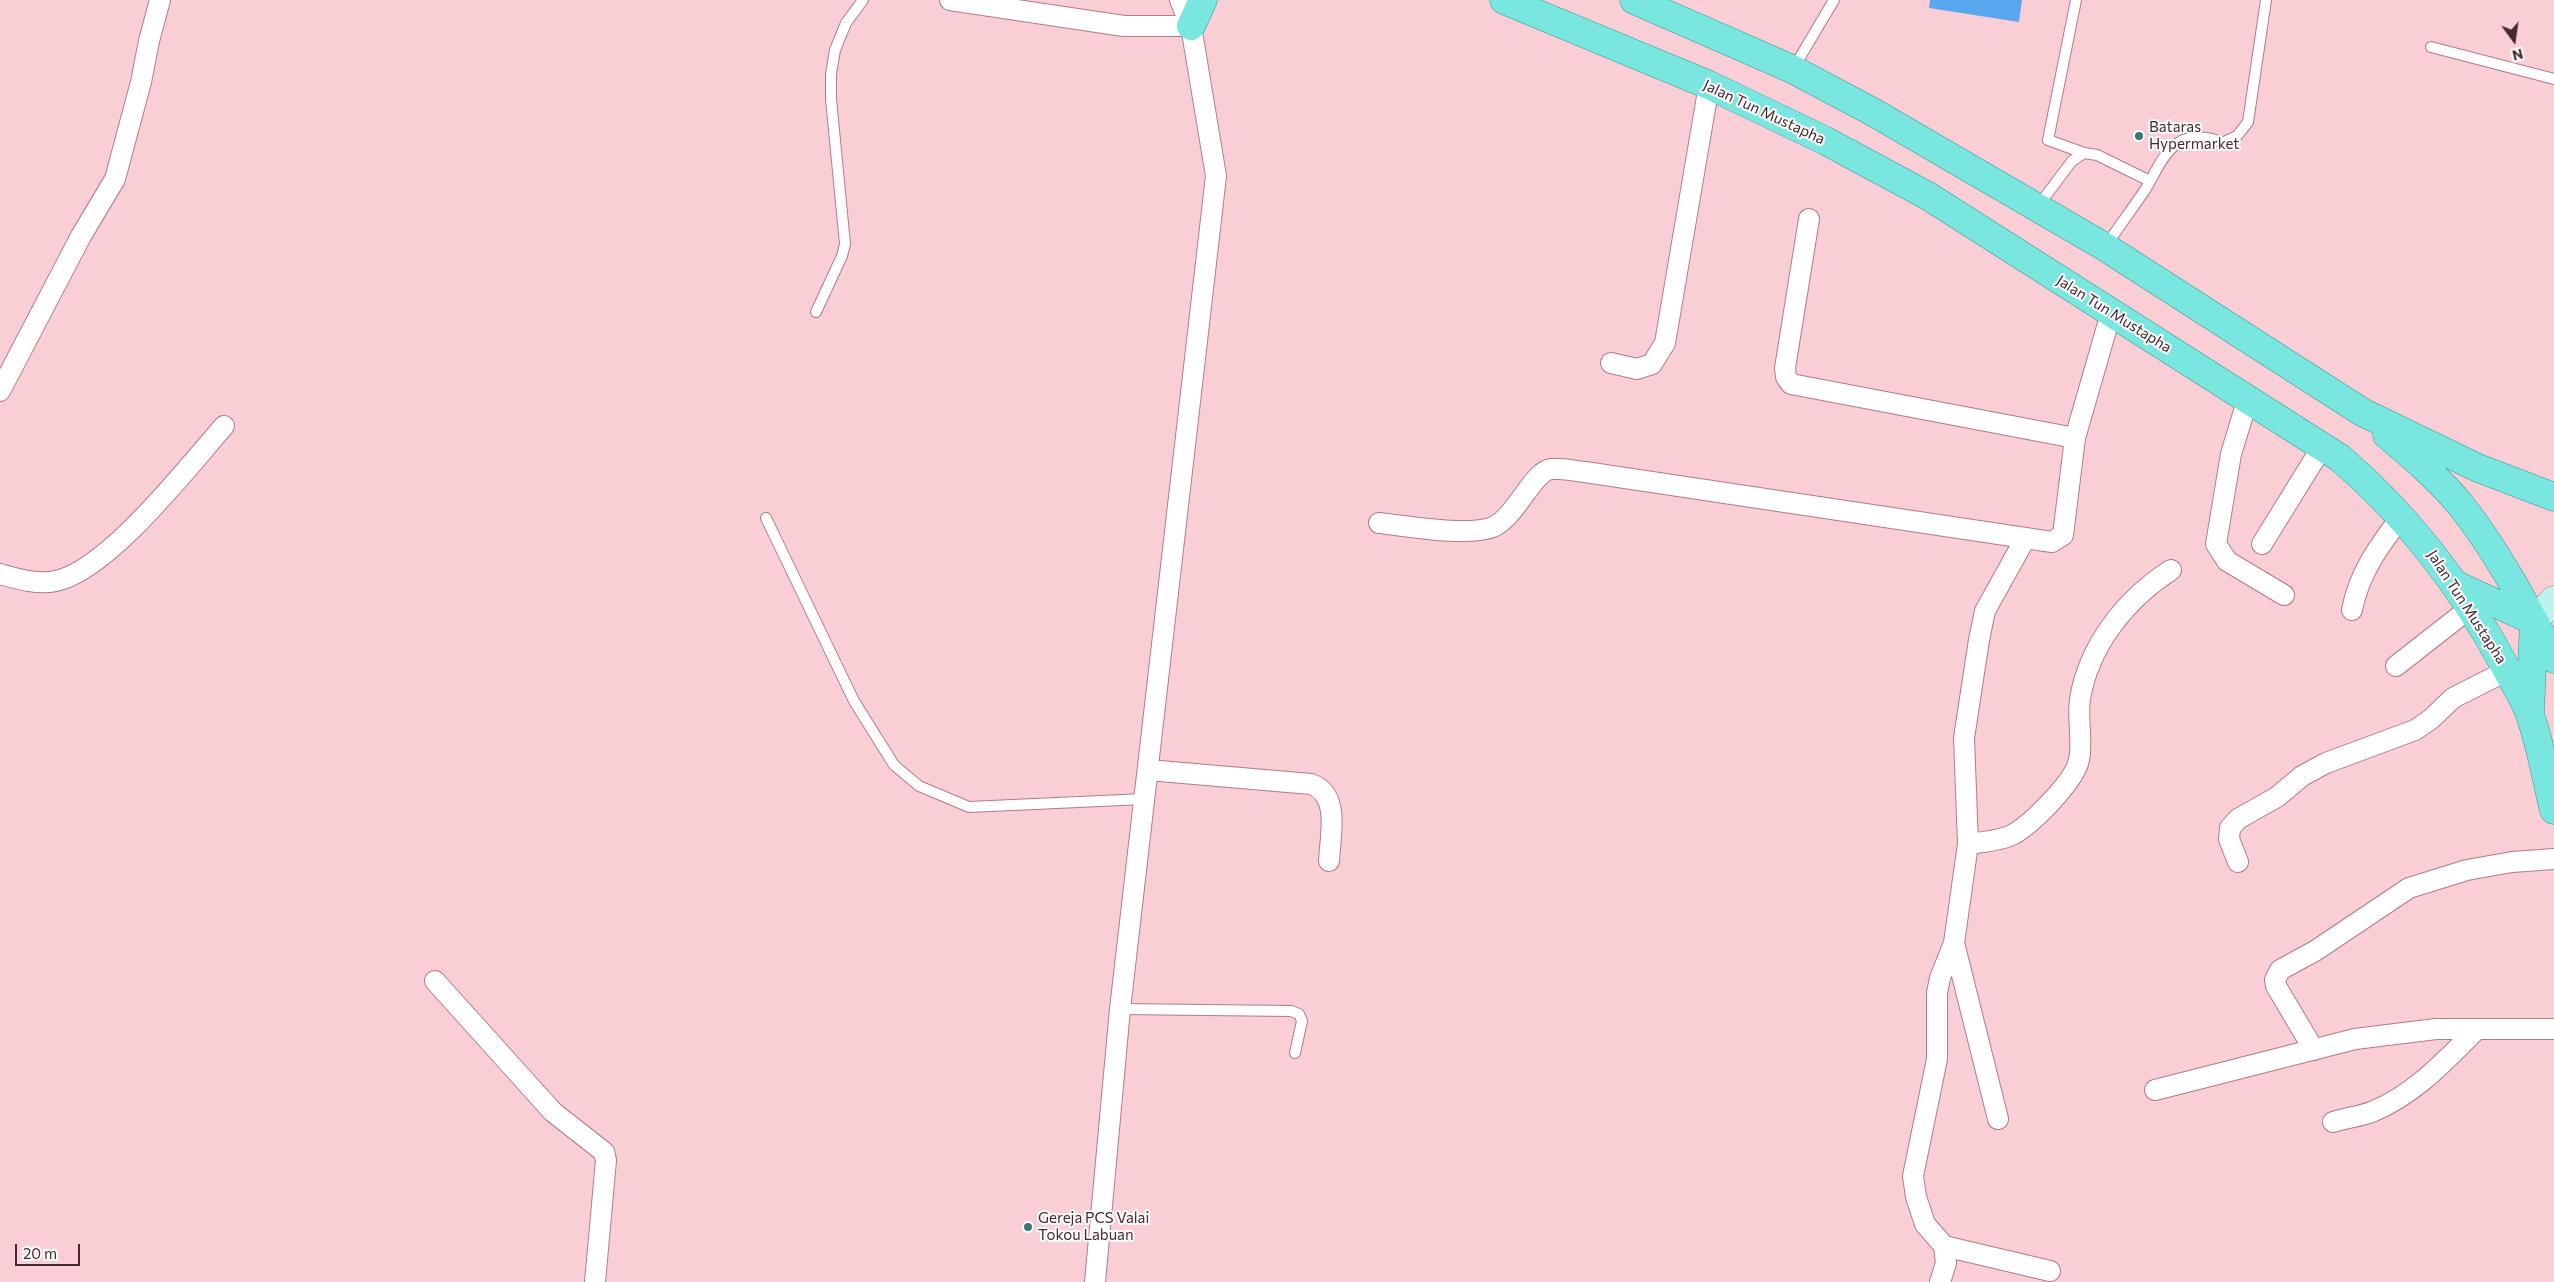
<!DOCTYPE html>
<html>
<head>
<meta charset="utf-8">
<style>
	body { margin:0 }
	#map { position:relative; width:2554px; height:1282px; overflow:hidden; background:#f9cfd5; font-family:Commissioner,sans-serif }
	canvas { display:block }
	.north { position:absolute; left:2489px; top:15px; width:50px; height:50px; -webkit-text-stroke:4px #fcfcfc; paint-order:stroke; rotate:166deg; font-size:14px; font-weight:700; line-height:20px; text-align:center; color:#442a2e }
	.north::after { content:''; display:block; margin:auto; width:18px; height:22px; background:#442a2e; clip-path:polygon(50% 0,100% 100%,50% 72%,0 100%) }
	.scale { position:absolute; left:15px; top:1244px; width:65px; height:22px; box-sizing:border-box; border:2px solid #442a2e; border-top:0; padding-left:6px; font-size:15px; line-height:18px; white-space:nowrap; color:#442a2e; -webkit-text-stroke:4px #fcfcfc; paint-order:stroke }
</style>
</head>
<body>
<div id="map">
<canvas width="2554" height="1282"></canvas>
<div class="north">N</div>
<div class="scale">20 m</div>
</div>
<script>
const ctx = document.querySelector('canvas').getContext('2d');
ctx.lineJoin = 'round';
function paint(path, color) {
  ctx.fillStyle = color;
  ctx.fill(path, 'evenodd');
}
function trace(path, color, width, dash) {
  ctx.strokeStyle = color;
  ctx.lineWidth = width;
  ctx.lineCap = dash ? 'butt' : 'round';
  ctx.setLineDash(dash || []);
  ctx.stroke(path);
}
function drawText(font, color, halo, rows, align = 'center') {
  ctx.font = font + ' Commissioner,sans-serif';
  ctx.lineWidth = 4;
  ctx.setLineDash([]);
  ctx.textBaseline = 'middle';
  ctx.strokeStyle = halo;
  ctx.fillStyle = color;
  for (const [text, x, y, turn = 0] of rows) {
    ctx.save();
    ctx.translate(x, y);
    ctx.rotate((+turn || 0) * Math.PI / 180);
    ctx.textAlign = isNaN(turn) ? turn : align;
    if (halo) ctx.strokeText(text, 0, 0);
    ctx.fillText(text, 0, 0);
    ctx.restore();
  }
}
const building = new Path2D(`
	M1930,0H2022L2019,22L1929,8Z`);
const lane = new Path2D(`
	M2076,0L2048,140L2084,153
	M2431,47L2554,79
	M1793,69L1834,0
	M2038,206L2072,161L2084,153L2097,155L2150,181
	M2105,247C2118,228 2132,209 2145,190C2155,174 2162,154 2178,143C2189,135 2211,136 2222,143L2237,136L2248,122L2266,0
	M816,312L842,256L845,244L831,99V74L835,50L846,23L863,0
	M766,518L854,701L894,765L919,786L969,807L1144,799
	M1120,1009L1291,1011L1299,1014L1302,1021L1295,1053`);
const street = new Path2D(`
	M950,0L1124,26H1191
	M1809,219L1785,368L1786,377L1791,384L2075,438
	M1611,363L1637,369L1652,364L1665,343L1709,85
	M0,391L81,236L115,179L141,82L149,41L160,0
	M2248,398L2231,454L2216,544L2227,561L2284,595
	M1379,523C1408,526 1467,537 1493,527C1516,517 1533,471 1551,469C1562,468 1574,471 1585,472L2052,542L2063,535L2075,438L2111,313
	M2025,539L1985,611L1979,640L1964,738L1968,844L1954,943L1940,978L1937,993V1059L1913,1176L1916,1197L1925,1224L1944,1246L2050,1271
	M2262,544L2322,447
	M0,574C18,579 37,585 56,581C108,570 188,467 224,426
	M2352,610C2359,573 2379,546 2401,517
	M2396,666L2470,608
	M1148,770L1311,784C1341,795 1330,835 1329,861
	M1968,844C1981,842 2000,841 2012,835C2031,825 2075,781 2079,760C2083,740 2077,719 2080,699C2089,645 2126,599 2171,570
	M2238,862L2229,839L2230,828L2238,819L2277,797L2302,776L2326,763L2415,730L2431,719L2453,698L2508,670
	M1954,943L1998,1119
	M435,981L553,1112L604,1152L606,1160L595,1282
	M2314,1050L2276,986L2275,980L2280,970L2315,951L2409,888L2467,870L2512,862L2554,859
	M2155,1090L2355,1039L2436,1029H2554
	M2333,1122C2346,1118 2362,1116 2374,1111C2415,1094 2447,1059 2477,1029
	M1095,1282L1120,1009L1216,176L1191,26L1180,0
	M1940,1282L1946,1263L1944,1246`);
const secondary = new Path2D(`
	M2534,621L2554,600`);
const primary = new Path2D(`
	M1504,0L1709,85L1826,141L1928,196L2340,458C2409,517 2463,588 2506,668C2514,683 2525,699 2530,715C2541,745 2546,779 2554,810
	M1634,0L1792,69L1873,112L2105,247L2362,412L2478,468L2554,497
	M1191,26L1203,0
	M2387,435C2412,456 2438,478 2459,503C2497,550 2526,606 2554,659
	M2456,585L2534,621
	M2530,712L2534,622`);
const markers = [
	[2139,136,5,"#317974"],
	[1028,1227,5,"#317974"]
];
const streetNames = [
	["Jalan Tun Mustapha",1764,112,25],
	["Jalan Tun Mustapha",2114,314,32],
	["Jalan Tun Mustapha",2467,607,57]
];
const poiNames = [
	["Bataras",2149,127],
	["Hypermarket",2149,144],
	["Gereja PCS Valai",1038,1218],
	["Tokou Labuan",1038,1235]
];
paint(building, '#59a7ef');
trace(lane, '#b77983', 12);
trace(street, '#b77983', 22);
trace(secondary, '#b77983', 29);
trace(primary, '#2e9994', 29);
trace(lane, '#fff', 10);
trace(street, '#fff', 20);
trace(secondary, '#bdf2ef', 28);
trace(primary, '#7ae6e0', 28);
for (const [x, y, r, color] of markers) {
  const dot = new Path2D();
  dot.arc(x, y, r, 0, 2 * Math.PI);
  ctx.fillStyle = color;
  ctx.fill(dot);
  trace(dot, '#fcfcfc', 2);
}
drawText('15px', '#442a2e', '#fcfcfc', streetNames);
drawText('15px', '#442a2e', '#fcfcfc', poiNames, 'left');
</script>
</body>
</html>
